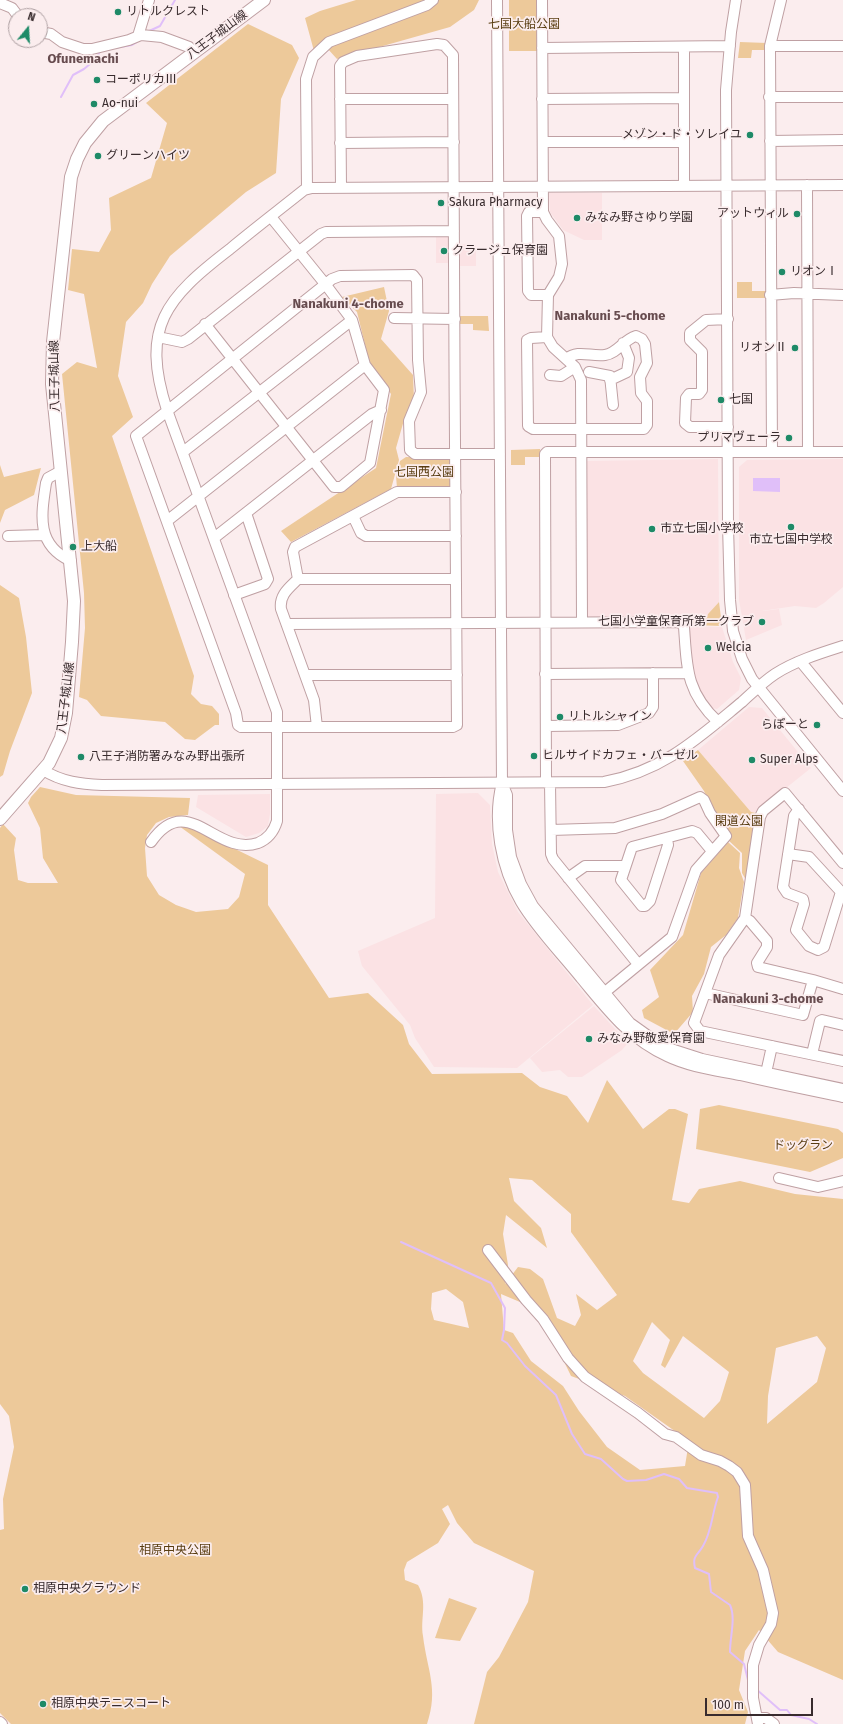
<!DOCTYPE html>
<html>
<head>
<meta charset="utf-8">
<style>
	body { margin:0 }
	#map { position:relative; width:843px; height:1724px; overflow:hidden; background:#fbedee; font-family:"Fira Sans",sans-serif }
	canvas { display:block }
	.north { position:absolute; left:8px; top:8px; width:40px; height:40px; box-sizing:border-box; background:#fbedee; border:1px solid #ad9fa1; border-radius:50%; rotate:18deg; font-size:11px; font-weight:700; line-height:16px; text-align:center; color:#382b2d }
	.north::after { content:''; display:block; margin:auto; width:14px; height:18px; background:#1e8a67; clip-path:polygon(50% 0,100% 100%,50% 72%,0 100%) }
	.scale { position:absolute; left:705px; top:1698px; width:108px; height:18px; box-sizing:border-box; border:2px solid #382b2d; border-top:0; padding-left:5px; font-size:12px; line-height:14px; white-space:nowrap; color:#382b2d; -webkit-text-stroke:3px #fbedee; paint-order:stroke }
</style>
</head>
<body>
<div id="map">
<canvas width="843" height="1724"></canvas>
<div class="north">N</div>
<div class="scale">100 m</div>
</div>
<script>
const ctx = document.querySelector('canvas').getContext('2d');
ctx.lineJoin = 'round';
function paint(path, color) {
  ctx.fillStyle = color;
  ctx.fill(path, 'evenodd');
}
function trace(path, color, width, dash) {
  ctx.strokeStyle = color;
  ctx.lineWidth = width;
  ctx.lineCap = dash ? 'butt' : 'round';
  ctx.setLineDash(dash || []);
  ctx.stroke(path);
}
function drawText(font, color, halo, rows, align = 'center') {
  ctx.font = font + ' "Fira Sans","Noto Sans JP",sans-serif';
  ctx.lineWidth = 3.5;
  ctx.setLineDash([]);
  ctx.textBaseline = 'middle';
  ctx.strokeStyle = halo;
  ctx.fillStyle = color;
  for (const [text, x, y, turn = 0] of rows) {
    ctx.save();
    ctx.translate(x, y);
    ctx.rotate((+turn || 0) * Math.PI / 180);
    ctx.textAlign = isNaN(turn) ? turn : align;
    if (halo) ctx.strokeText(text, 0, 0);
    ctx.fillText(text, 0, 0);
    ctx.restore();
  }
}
const built = new Path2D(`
	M549,193H602V240H584L563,230L550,212Z
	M436,235H448L451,239V263H436Z
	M458,244L476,245V266H458Z
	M718,459L719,602L708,614L707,618H589L585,616V461Z
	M843,459V587L824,603L816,608L795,606L755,612L779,609L782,625L746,640L739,600V467L747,460Z
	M690,626L722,627L733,662L741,678L739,690L717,709L712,708L700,690L692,673L690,658Z
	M749,707L762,708L811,768L756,812H751L698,750Z
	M478,793L490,805L492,844L498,872L518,912L593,1005L517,1068L434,1067L415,1038L410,1025L362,966L358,951L435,918L436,794Z
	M270,794V814L268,826L259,833L246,837L196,807L198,795Z
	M594,1006L628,1043L622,1050L582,1077H568L560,1070L542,1072L530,1058Z`);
const green = new Path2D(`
	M356,0H479L474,10L450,27L337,59L327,48L314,51L305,18L320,11Z
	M509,0H538L539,51H509Z
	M248,24L292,45L299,58L281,99L276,173L246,192L170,256L152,284L143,303L126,322L118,376L133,417L112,436L194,676L191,694L201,704L212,706L219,714V725H215L195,740L185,739L165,722L101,716L87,700L79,697L85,628L84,593L62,374L77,362L97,368L84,294L68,290L72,249L99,252L111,230L109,198L151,178L167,123L146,103Z
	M740,42L767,43V50H752L751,58H738Z
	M737,282H752V291H767V298H737Z
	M384,287L389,311L381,339L413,375L414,399L404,420L396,448L399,460L391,489L291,542L281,531L376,468L391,394L369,361L357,312L342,297Z
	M458,316H488L489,331L473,330V324H459Z
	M540,449V457H525V465H511V450Z
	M406,457L448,458L452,461L451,486L449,488H397L396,476L400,461Z
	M0,465L4,477L41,468L34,495L5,510L0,523Z
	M0,585L19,598L26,637L32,693L10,751L3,775L0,777Z
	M719,602L722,626L690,625V618H707L708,614Z
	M698,750L751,812L756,813L746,880L742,873V853L728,840L731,836L715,815L704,791L683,761Z
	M40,787L76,795L190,798L188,815L169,817L156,823L147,835L145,848L147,876L159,895L176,905L196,912L228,909L239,897L245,874L179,826L186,825L268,865V905L329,998L368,993L403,1025L409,1044L432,1074L522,1073L540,1087L567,1096L588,1123L607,1080L643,1129L669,1109H675L688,1114L672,1200L689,1203L699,1189L740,1181L795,1194L843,1199V1680L778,1652L759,1630L745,1651L739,1690L748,1712L745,1724H474L487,1672L499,1657L528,1602L534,1571L474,1543L457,1523L448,1505L442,1509L450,1524L438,1543L407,1562L404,1570L405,1580L418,1585C428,1603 420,1618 423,1636C427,1670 439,1689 427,1724H11L0,1713V1530L4,1529L3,1499L14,1447L9,1416L0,1404V828L3,824L16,838L14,850L18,880L28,883H58L43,858L40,828L28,803L31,797ZM509,1178L532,1180L571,1214V1232L617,1295L597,1310L576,1294L581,1315L575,1326L557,1318L543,1279L530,1269L518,1267L505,1284L508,1265L503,1234L506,1215L547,1248L541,1228L514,1201ZM446,1289L463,1302L469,1328L434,1320L431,1309L432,1293ZM501,1294L539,1310L571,1376L625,1396L689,1441L685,1466L640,1470L607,1447L579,1411L563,1386L531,1361L513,1333L504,1330ZM652,1322L670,1340L661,1365L665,1368L683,1336L729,1372L720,1401L704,1418L643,1373L633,1361ZM817,1336L826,1348L817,1382L767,1424L768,1396L776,1348Z
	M728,842L740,853L739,868L744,882L738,918L726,935L711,947L704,974L692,996L693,1012L674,1034L644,1018L642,1010L659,997L650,970L683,935L701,873Z
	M719,1105L838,1129L843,1133V1158L810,1172L696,1149L700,1109Z
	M449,1598L477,1608L460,1641L435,1638Z`);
const water = new Path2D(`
	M753,478H780V492L753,491Z`);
const stream = new Path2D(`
	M147,32L160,26L175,0
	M114,48L132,45L137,42
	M61,97L73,75L84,69L96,59L100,51
	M401,1242L491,1283L505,1308L504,1330L502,1340L507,1343L525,1366L556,1395L572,1434L585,1454L601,1459L623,1479L627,1481L646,1480L664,1474L679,1479L687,1488L717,1493L718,1497C712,1513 712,1531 703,1546C698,1555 692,1555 695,1568L709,1574L711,1592L730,1605C736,1618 730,1636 730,1652L744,1664L748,1680
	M756,1689L780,1710H787L791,1715L809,1719L817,1724`);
const minor = new Path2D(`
	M497,0L502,783C492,821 501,868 521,902C537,929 561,953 581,978C607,1009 629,1039 667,1056C690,1067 715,1070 740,1075C774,1083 809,1090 843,1097
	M542,0L543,212L547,220L559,236L562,264L559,277L548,295L547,337L553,347L575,367L581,380L582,622
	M736,0L731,32L726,90L728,525L730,600L733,631L742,659L752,679L843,791
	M0,3L12,8L18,16
	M40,32L51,34L62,42L83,49H92L129,40L141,35L162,37L189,47L194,52
	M138,36L149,0
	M770,46H843
	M542,48L730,46
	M769,97H843
	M340,99H453
	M542,99L684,98
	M770,141L843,140
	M543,142H683
	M340,143L454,142
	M807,185L808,452
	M684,186V48
	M341,188L340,66L343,62L357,56L437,44L444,45L453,55C455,278 454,502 457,725L453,727H241L238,725L236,713L136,436L332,279L340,276L413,275L417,280L418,360L421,392L409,421L410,450L415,454H500
	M307,189L306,79L313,57L329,42L427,5L433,0
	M543,212H529L527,216L528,291L531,295H548
	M770,295L794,293L843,295
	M394,318L455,319
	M728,319L706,320L690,333V340L702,352V390L699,394H689L686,398L685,423L690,427H728
	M205,324L334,487H341L370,463L384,390L365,365L352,320L326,285L271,217
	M158,337L182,342L188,339L321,234L326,232L454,231
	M547,337L531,338L527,340L528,426L533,429H644L647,425V401L641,393L640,377L647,363L645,344L642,339L636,336C623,340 618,353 605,355C590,357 579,349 566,359
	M589,372L610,376L613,405
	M550,375L561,376L575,367
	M610,380L627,372L629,358L623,343
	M183,452L352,320
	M772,452L770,46L781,0
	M61,471L48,478L46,483C41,516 36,545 71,561
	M353,516L361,533L366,536H456
	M167,521L365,365
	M8,536L44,535
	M214,538L372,414L381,410
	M298,579H456
	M234,595L265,584L268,579L246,513
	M287,624L680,622L684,627C687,668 686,692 718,722
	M801,662L843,713
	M545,674L687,673
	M306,675H457
	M546,726L618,725L649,713L653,707V673
	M317,727L314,700L281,609C279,595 289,588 298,579L293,552L295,547L397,492H456
	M43,770C62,782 81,784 102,785L604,782C663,771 697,739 742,702C753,692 763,682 775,674C795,661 821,653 843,646
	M502,783L507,795V830L511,857L521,884L533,906L630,1023L658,1043L674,1050L702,1059L843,1089
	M546,783L545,454L547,452H843
	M550,783L551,854L553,859L638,964
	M799,809L794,816L783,887L787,893L803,899L804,904L796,930L809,946L818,950L824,947L841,892
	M551,830L615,828L662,814L700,797L704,800L710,813L726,836L696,870L672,937L599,997
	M667,838L668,845L650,901L645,906H642L621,880L632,847L692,831L697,833L712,851
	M151,842C188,789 215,857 258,843C268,839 274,831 277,821V712L167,410C140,327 166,298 230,249C254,229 279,210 304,190L312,188L843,185
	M788,854L809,857L843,894
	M843,863L785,793L763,811L760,817L745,918L719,955L694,1023L700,1031L843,1061
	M568,878L585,866H624
	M745,918L750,921L767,941V947L757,963L758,967L813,980L843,989
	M705,993L803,1015L813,980
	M812,1054L820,1021L822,1020L843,1025
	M766,1073L772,1046
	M779,1178L818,1187L843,1181
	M488,1250L526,1300L543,1319L568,1358L585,1377L638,1413L665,1434L676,1437L701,1455L720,1461L729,1466L737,1472L745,1485L748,1536L763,1570L773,1613L771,1624L759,1645L753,1665V1698L758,1724
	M758,1718H766L774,1724
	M0,1722L2,1724`);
const major = new Path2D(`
	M0,819L49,763L61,738L66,713L72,642L74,601L52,384L53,342L71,177L77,159L85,143L103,121L264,0`);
const markers = [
	[118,12,4,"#1e8a67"],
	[97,80,4,"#1e8a67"],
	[94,104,4,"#1e8a67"],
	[750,135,4,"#1e8a67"],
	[98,156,4,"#1e8a67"],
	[441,203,4,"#1e8a67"],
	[797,214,4,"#1e8a67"],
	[577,218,4,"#1e8a67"],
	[444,251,4,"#1e8a67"],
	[782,272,4,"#1e8a67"],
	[795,348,4,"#1e8a67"],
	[721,400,4,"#1e8a67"],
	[789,438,4,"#1e8a67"],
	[791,527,4,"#1e8a67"],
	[652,529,4,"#1e8a67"],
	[73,547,4,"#1e8a67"],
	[762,622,4,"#1e8a67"],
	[708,648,4,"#1e8a67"],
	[560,717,4,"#1e8a67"],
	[817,725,4,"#1e8a67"],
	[534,756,4,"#1e8a67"],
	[81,757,4,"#1e8a67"],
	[752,760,4,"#1e8a67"],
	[589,1039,4,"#1e8a67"],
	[25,1589,4,"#1e8a67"],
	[43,1704,4,"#1e8a67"]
];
const poiNames = [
	["リトルクレスト",126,12],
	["コーポリカⅢ",105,80],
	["Ao-nui",102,104],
	["メゾン・ド・ソレイユ",742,135,"right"],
	["グリーンハイツ",106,156],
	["Sakura Pharmacy",449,203],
	["アットウィル",789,214,"right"],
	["みなみ野さゆり学園",585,218],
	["クラージュ保育園",452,251],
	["リオンⅠ",790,272],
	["リオンⅡ",787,348,"right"],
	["七国",729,400],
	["プリマヴェーラ",781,438,"right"],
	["市立七国小学校",660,529],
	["市立七国中学校",791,540,"center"],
	["上大船",81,547],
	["七国小学童保育所第一クラブ",754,622,"right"],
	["Welcia",716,648],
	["リトルシャイン",568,717],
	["らぽーと",809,725,"right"],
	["ヒルサイドカフェ・バーゼル",542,756],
	["八王子消防署みなみ野出張所",89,757],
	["Super Alps",760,760],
	["みなみ野敬愛保育園",597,1039],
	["相原中央グラウンド",33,1589],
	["相原中央テニスコート",51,1704]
];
const parkNames = [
	["七国大船公園",524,25],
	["七国西公園",424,473],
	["閑道公園",739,822],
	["ドッグラン",803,1146],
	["相原中央公園",175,1551]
];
const streetNames = [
	["八王子城山線",217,35,-37],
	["八王子城山線",55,376,-91],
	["八王子城山線",66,698,-83]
];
const neighbourhoodNames = [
	["Ofunemachi",83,59],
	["Nanakuni 4-chome",348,304],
	["Nanakuni 5-chome",610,316],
	["Nanakuni 3-chome",768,999]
];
paint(built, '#fbe2e4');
paint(green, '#edc99a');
paint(water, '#e0bff9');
trace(stream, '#e0bff9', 2);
trace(minor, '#bfa0a3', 12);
trace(major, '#bfa0a3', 14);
trace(minor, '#fff', 10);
trace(major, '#fff', 12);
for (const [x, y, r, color] of markers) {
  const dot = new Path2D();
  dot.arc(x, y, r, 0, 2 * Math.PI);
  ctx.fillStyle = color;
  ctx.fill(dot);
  trace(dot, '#fbedee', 1.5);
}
drawText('12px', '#382b2d', '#fbedee', poiNames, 'left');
drawText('12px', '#593d11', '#fbedee', parkNames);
drawText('12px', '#382b2d', '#fbedee', streetNames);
drawText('bold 13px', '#674c4f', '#fbedee', neighbourhoodNames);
</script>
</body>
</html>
